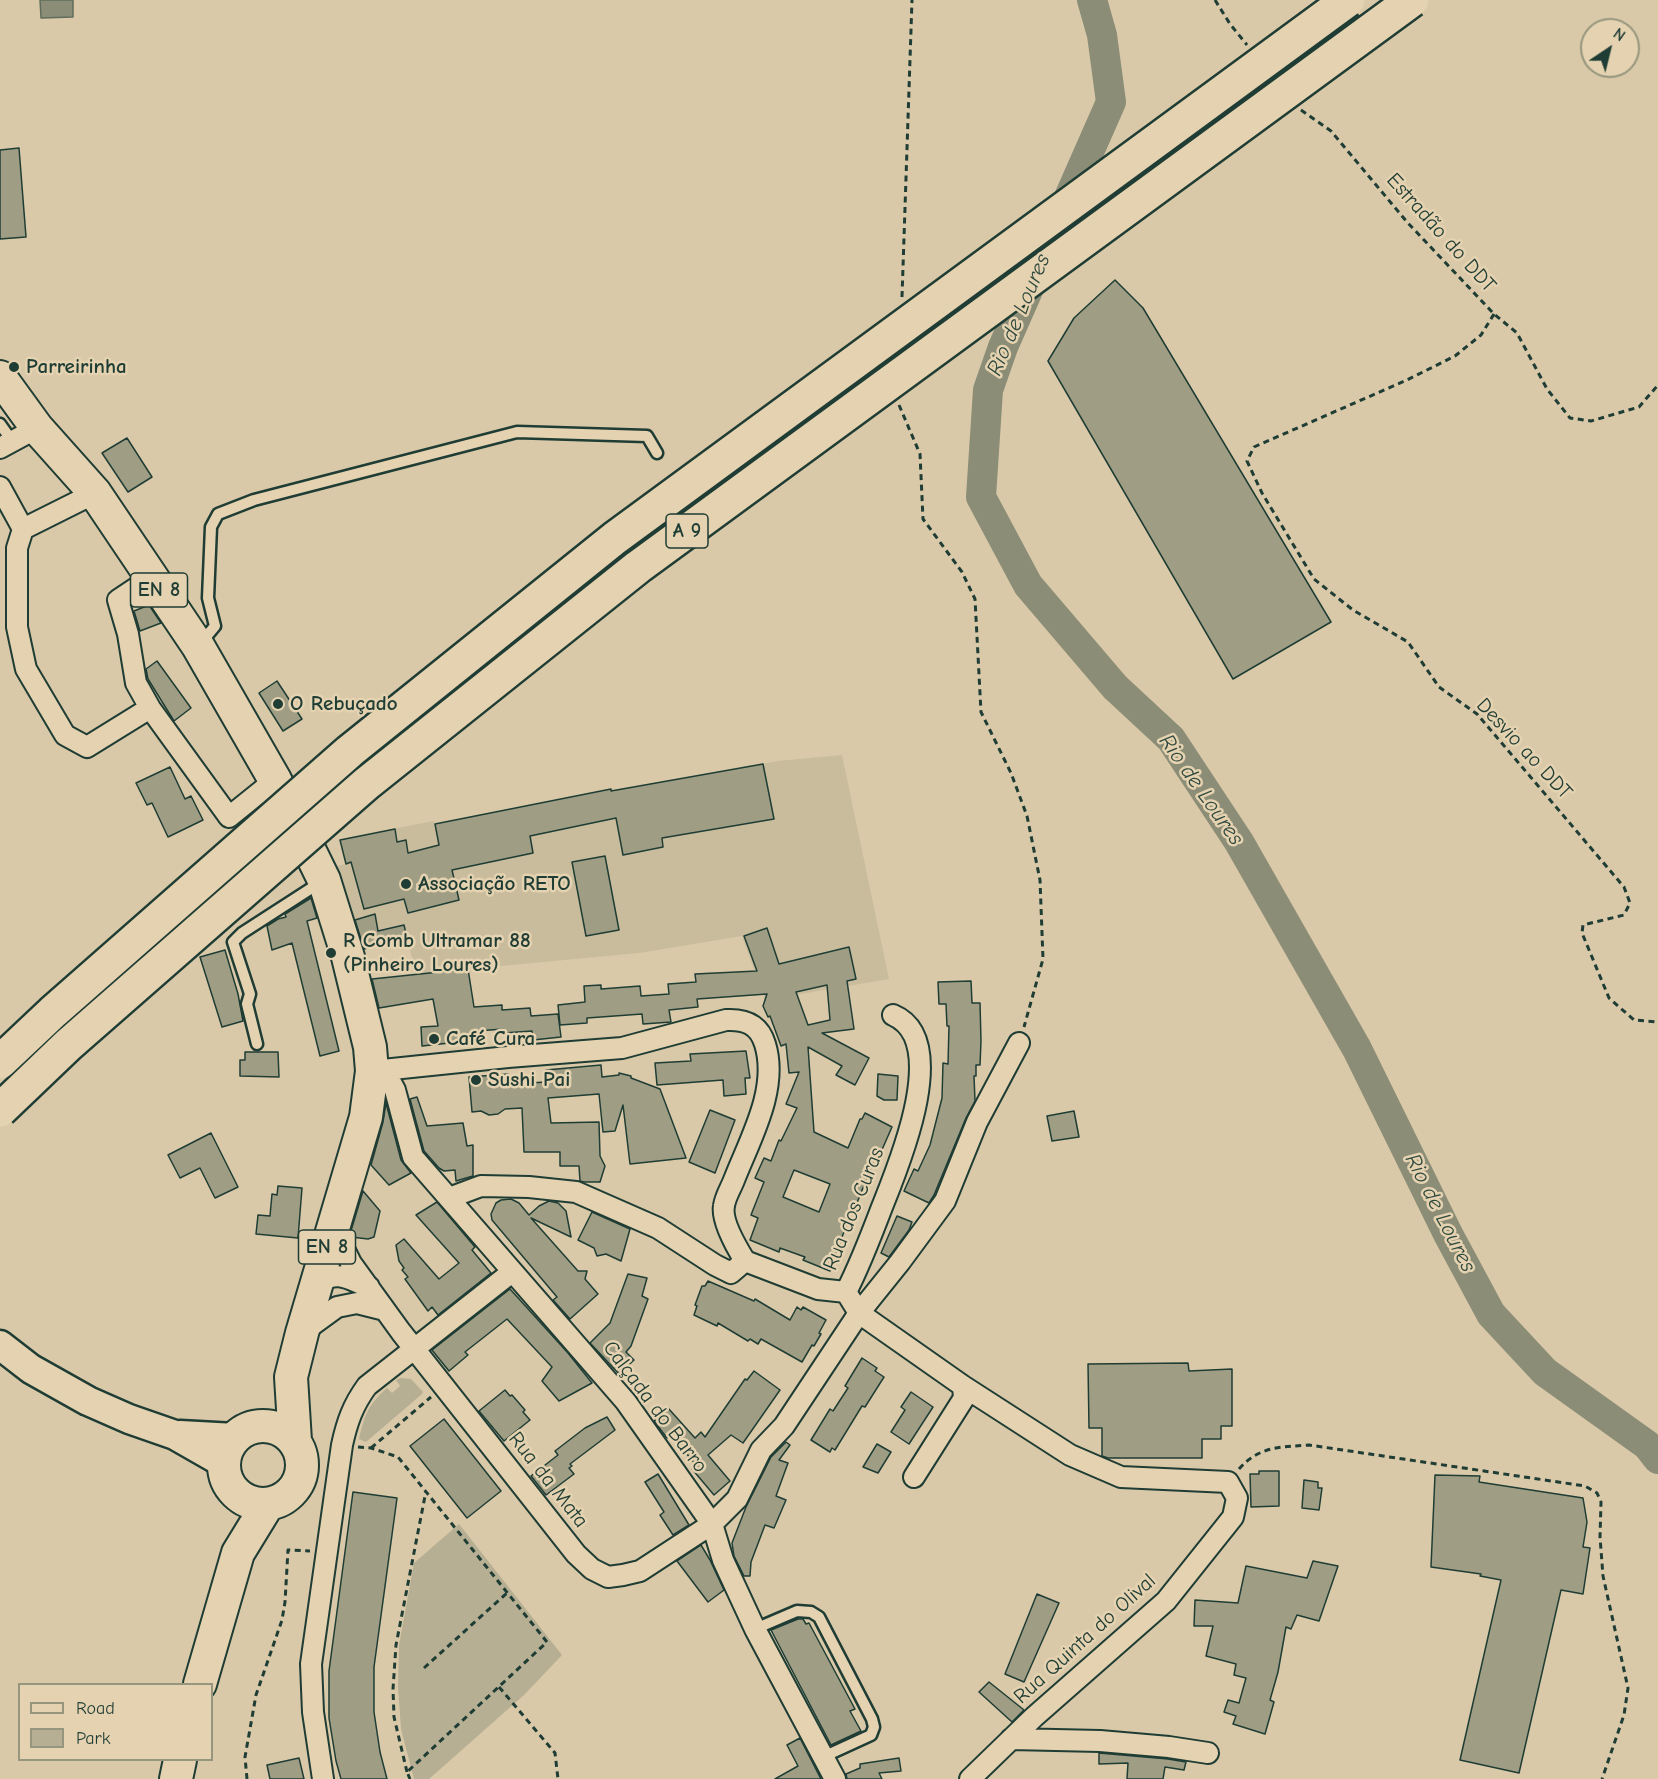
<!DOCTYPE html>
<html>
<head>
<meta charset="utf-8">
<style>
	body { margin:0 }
	#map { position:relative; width:1658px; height:1779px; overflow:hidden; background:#d9c9a8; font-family:"Comic Neue",sans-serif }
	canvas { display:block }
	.legend { position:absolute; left:18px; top:1683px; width:195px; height:78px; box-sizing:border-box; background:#e5d2b0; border:2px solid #96967e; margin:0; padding:8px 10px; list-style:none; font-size:18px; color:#1f3d34 }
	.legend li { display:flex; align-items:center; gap:12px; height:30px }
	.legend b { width:30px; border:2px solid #96967e }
	.north { position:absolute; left:1580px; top:18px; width:60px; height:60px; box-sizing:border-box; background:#e5d2b0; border:2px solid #96967e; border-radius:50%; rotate:35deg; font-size:16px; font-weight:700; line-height:24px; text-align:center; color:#1f3d34 }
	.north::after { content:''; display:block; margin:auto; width:21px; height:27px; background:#1f3d34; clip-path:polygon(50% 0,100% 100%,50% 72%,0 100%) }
</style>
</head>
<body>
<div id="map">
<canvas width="1658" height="1779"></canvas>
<ul class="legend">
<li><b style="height:8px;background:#e5d2b0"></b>Road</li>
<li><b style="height:16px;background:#b6af93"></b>Park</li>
</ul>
<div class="north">N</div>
</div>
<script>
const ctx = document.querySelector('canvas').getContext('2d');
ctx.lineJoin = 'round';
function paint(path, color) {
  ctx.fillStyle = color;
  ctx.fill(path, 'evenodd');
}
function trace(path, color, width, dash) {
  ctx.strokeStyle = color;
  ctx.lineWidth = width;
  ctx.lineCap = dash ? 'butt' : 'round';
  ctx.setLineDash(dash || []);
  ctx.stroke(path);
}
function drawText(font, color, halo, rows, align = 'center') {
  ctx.font = font + ' "Comic Neue",sans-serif';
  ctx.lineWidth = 5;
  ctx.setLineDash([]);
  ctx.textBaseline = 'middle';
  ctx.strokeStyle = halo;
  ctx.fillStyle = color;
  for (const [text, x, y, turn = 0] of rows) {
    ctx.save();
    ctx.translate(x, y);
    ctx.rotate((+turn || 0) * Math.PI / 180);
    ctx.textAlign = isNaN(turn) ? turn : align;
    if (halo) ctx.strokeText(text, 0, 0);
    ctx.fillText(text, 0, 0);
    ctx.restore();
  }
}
const built = new Path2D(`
	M842,755L889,979L765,1000L742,936L639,953L416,974L404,925L378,931L374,914L353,920L337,866L346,864L340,840L355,836L434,821L435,824L611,789L612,791L778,761Z`);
const green = new Path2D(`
	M401,1378L411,1379L423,1392L422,1394L366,1442L359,1439C365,1414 368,1405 387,1388L392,1393L400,1386L396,1380Z
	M459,1524L562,1655L524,1695L429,1779H414L401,1729L398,1687L399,1645L414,1563Z`);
const water = new Path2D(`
	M40,0H73V17L41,18Z`);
const river = new Path2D(`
	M1092,0L1102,35L1111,102L1003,347L988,390L981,497L1028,585L1115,687L1171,739L1239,842L1357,1049L1448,1234L1491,1314L1545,1372L1647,1445L1658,1459`);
const building = new Path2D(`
	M19,148L26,237L0,239V150Z
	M1115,280L1143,308L1331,622L1233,679L1048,361L1074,318Z
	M127,438L152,477L128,492L102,453Z
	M149,605L161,623L140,631L134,611Z
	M157,661L191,708L174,721L148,679L146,669Z
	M277,681L302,719L283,731L259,693Z
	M763,764L774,819L662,838L663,847L623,855L616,818L530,836L533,853L452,870L459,900L408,913L404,899L364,909L351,862L346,864L340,840L395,829L397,842L406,840L408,853L439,845L435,824L611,789V791Z
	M170,767L185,799L191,796L203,820L168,837L152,803L147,805L136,783Z
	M605,856L619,930L586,936L572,862Z
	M311,898L317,918L307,921L339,1051L320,1056L292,943L272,950L267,926L278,919L286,917L285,914Z
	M375,914L378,931L404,925L407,938L364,949L355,920Z
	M767,928L779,964L849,947L856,979L847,981L854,1029L822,1033L869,1058L855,1085L836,1075L842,1066L808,1047L814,1132L848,1148L860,1119H862L865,1113L892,1127L877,1161L874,1160L853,1213L851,1212L830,1271L803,1260L805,1257L780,1248L779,1252L750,1240L758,1218L751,1215L764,1182L755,1178L764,1158L771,1161L779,1140L781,1141L797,1108L786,1104L799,1072L789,1073L786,1044L781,1046L770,1016L768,1017L763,1006L767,994L697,999L698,1007L669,1010L671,1022L643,1024L642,1014L587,1018V1023L560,1025L558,1005L585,1002L584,986L601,985V989L640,986L641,996L669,994L668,984L696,982L695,974L757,971L744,936ZM827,985L830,1020L808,1025L796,992ZM794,1170L830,1184L819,1212L783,1197Z
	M225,950L238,994L243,1021L222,1027L200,957Z
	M468,969L474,1007L502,1005V1010L530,1008L531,1016L558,1014L561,1037L533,1040L532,1031L504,1033V1029L476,1031L477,1040L422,1046L421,1027L438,1026L433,999L379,1008L372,979Z
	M971,981L972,1003H980L981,1041L980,1065H976V1076H974L975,1101L966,1118L934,1195L929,1203L904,1191L914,1169L918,1171L930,1145L942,1098L943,1063L948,1064L949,1026H947L946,1004H939L938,982Z
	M746,1051L750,1078H745L746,1094L724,1096L723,1080L657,1085L655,1063L691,1061L690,1054Z
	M245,1052H278L279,1077L240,1076V1060H245Z
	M601,1065L602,1077L619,1075V1073L631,1076V1078L660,1089L686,1158L630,1164L623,1105L615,1131L603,1132L599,1094L548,1098L551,1123L599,1122L600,1156L605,1166L600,1182H584L580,1181L579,1166H560V1152H524L522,1108L505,1109L498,1114L489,1115L481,1111L472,1112L469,1077L508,1074L509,1084L547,1082L546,1070Z
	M878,1074L898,1076L897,1100H884L877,1096Z
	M417,1097L427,1126L463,1123L467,1146L473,1145V1176L456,1181L455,1170L444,1171L439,1168L424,1151L410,1099Z
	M386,1103L401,1160L411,1173L389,1185L371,1165L383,1122Z
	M710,1110L735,1120L715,1173L689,1162Z
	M1074,1111L1079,1137L1052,1141L1047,1116Z
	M211,1133L238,1187L215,1198L200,1168L180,1178L168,1155Z
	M278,1186L302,1188L298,1238L256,1234L258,1215L270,1216L272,1194L277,1195Z
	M363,1191L380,1211L374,1237L368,1239L351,1237L350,1234Z
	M511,1199L519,1203L529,1215L539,1206L549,1201L558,1203L566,1211L571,1237L531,1218L578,1271H587L585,1279L598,1294L570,1319L553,1300L557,1297L492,1220L491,1214L496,1203L501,1200Z
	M437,1202L475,1247L472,1250L491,1273L438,1315L432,1307L428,1311L405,1279L408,1277L402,1270L404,1268L399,1261L396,1245L404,1239L439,1279L459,1263L416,1215Z
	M592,1212L630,1229L621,1261L606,1254L597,1256L594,1248L578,1240Z
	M897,1216L912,1222L909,1230L889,1257L881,1253Z
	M628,1274L647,1278L642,1296L648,1299L631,1346L626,1352L634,1360L619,1374L590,1343L610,1323Z
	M708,1281L754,1301L755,1299L790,1320L797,1307L801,1310L803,1307L826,1320L819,1333L821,1334L814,1346L812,1345L802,1362L761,1339L758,1344L750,1339L748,1341L718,1323L717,1326L694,1315L697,1306L695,1305L702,1286H705Z
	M510,1289L568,1353L592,1383L559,1401L542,1381L552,1367L507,1319L465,1352L468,1355L449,1371L432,1350Z
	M862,1358L877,1368L875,1371L884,1377L865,1407L862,1406L835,1450L832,1448L830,1452L811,1440L830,1409L833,1411L848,1388L845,1386Z
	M1188,1363L1189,1371L1232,1369V1426H1221V1439H1202V1458H1108L1102,1456V1428H1089L1088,1364Z
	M754,1371L780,1390L743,1443L731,1435L708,1455L730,1481L714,1495L692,1469L696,1465L670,1434L667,1438L654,1421L668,1408L695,1438L701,1432L705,1437L745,1379L747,1380Z
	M505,1390L510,1396L512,1395L525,1410L523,1412L530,1420L504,1441L479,1411Z
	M911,1392L933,1407L909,1444L891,1432L905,1410L901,1407Z
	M607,1417L615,1430L570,1464L572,1466L569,1468L574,1474L546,1495L531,1476L558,1455L555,1451L585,1428Z
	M444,1419L501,1491L467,1518L410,1446Z
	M786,1442L790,1445L779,1460L788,1463L776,1496L786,1500L774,1528L765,1525L751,1562L750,1576H744L734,1556L732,1543L746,1507L771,1457Z
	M877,1444L891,1452L878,1473L863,1467Z
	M1259,1471H1279V1506L1251,1507L1250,1474H1259Z
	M658,1474L689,1525L673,1535L660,1515L664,1512L645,1482Z
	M1435,1475L1480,1476L1479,1482L1583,1498L1587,1522L1583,1547L1590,1548L1583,1594L1561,1590L1519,1773L1460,1760L1501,1580L1480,1576L1481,1574L1431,1567Z
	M1304,1480L1318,1482V1488H1322L1319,1510L1302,1508Z
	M353,1492L397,1498L374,1667V1712L380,1752L387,1779H341L336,1761L329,1718V1671Z
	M701,1545L710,1560L724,1590L708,1602L677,1561Z
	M1313,1561L1338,1566L1319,1621L1297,1615L1291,1629L1286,1627L1278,1672L1270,1700L1274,1702L1265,1734L1233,1724L1236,1716L1224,1712L1228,1700L1239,1703L1246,1678L1234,1675L1236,1664L1206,1656L1213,1626H1194L1195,1600L1238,1603L1246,1566L1307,1578Z
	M1037,1594L1059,1603L1024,1682L1005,1674Z
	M798,1619H803L806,1624L809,1623L855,1709L850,1711L861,1731L831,1745L771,1630Z
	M989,1682L1024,1710L1012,1722L979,1692Z
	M800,1738L821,1779H775L798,1766L787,1745Z
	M1099,1753L1168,1759L1186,1762L1184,1770L1165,1767L1163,1779H1127L1128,1763L1099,1764Z
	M299,1758L304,1779H270L267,1765Z
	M899,1758L901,1771L879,1773L882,1779H847L846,1774L860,1768V1764Z`);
const path = new Path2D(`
	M1215,0L1230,24L1247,45
	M1301,110L1331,131L1407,222L1494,314L1517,333L1547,389L1570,418L1591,421L1639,407L1658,385
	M902,297L912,0
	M1494,314L1481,335L1455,356L1407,380L1254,447L1247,461L1262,493L1314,579L1353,610L1408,642L1439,687L1477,714L1624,887L1630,903L1624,915L1583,925L1582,933L1609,998L1634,1020L1658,1022
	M899,405L920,454L923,519L962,572L975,599L981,712L1011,773L1027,816L1040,880L1043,959L1024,1027
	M358,1447L371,1448L398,1457L547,1642L407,1772L410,1779
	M371,1448L431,1397
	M1239,1469C1259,1446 1281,1447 1309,1445L1585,1486L1597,1493L1601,1502L1600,1537L1603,1576L1628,1688L1624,1715L1602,1779
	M424,1668L508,1592
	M499,1687L555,1753L558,1779
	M407,1772L394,1717L393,1689L396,1645L426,1491
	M247,1779L245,1757L256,1695L282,1620L285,1602L288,1550L310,1551`);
const lane = new Path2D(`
	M0,424L12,441
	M200,644L215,626L208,598L211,527L218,514L254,500L517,432L647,436L657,453
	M257,1044L247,1004L250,994L233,942L242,933L321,882
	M755,1629L797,1611L811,1612L819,1617L872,1719L874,1727L871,1735L823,1757`);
const street = new Path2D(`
	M0,448L37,428
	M0,487L23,529
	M23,529L17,548V627L26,669L65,735L87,747L150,708
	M23,529L95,493
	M151,578L118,600L128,634L136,683L150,708L229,817L275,780
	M372,1071L389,1079L395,1090L413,1157L626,1402L712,1524L723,1560L755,1629L835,1779
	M373,1071L508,1057L622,1048L726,1020C745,1019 759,1024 765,1044C779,1089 750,1139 734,1180C731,1188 725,1197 724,1206C721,1221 737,1248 745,1261
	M449,1198L481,1186L529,1187L576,1192L658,1228L715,1265L731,1273L745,1261L818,1289L846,1292C860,1265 871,1236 882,1207C898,1167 952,1040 893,1015
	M333,1226L351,1263L401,1332L576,1554L592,1569L608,1577L623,1575L640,1571L712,1524L737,1499L761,1450L784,1426L859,1313L846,1292
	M316,1283C340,1270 346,1278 369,1287
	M304,1331L337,1307L357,1303L385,1310
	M914,1477L964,1398L963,1386
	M1011,1739L1100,1741L1169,1747L1208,1753
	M323,1779L313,1712L311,1664L342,1445C347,1422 353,1405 367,1386L512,1272
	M970,1779L1034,1717L1166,1601L1233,1517L1237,1498L1228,1482L1121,1477L1070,1455L963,1386L859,1313L900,1262L945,1201L977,1122L1019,1043`);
const secondary = new Path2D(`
	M0,1345L31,1369L88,1401L129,1419L175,1435L224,1463
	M180,1435L235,1438`);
const primary = new Path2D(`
	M0,377L37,428L95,493L198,646L275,780L324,880L348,957L370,1047L372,1071L366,1117L302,1333L291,1377L295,1441
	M224 1465a39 39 0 1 1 78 0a39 39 0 1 1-78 0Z
	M200,1684L238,1553L268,1504
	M176,1779L180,1760`);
const highwayBridge = new Path2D(`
	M0,1062L53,1012L350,751L615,538L1348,0
	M0,1110L68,1045L366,784L638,567L1412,0`);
const markers = [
	[14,367,6,"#1f3d34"],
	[278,704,6,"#1f3d34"],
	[406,884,6,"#1f3d34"],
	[331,953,6,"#1f3d34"],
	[434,1039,6,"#1f3d34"],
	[476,1080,6,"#1f3d34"]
];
const shields = [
	[687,531,42],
	[159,590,57],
	[327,1247,57]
];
const shieldNames = [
	["A 9",687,531],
	["EN 8",159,590],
	["EN 8",327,1247]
];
const streetNames = [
	["Estradão do DDT",1441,233,48],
	["Desvio ao DDT",1524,749,47],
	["Rua dos Curas",854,1209,-68],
	["Calçada do Barro",655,1407,53],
	["Rua da Mata",548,1480,52],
	["Rua Quinta do Olival",1085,1639,-42]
];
const poiNames = [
	["Parreirinha",26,367],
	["O Rebuçado",290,704],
	["Associação RETO",418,884],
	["R Comb Ultramar 88",343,941],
	["(Pinheiro Loures)",343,965],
	["Café Cura",446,1039],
	["Sushi Pai",488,1080]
];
const waterNames = [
	["Rio de Loures",1019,315,-67],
	["Rio de Loures",1201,790,55],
	["Rio de Loures",1440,1213,63]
];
paint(built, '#c8bc9d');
paint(green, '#b6af93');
paint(water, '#8b8d77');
trace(water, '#606d5c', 1.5);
trace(river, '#8b8d77', 30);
paint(building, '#9f9e84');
trace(building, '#1f3d34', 1.5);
trace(lane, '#1f3d34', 15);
trace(street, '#1f3d34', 24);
trace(secondary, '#1f3d34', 33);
trace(primary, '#1f3d34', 36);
trace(path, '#1f3d34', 3, [6, 4.5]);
trace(lane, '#e5d2b0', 10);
trace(street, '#e5d2b0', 20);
trace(secondary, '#e5d2b0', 28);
trace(primary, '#e5d2b0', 32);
trace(highwayBridge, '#1f3d34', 38, []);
trace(highwayBridge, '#e5d2b0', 33);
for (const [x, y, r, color] of markers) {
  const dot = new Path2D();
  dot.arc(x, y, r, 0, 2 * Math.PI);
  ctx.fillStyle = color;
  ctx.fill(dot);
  trace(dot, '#e5d2b0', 2);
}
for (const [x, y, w] of shields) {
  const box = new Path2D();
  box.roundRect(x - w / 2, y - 17, w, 34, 4.5);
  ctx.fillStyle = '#e5d2b0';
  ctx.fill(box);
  trace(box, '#1f3d34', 1.5);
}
drawText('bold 20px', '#1f3d34', null, shieldNames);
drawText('21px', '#1f3d34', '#e5d2b0', streetNames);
drawText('bold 21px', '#1f3d34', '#e5d2b0', poiNames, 'left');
drawText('italic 22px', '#2f493e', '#e5d2b0', waterNames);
</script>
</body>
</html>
